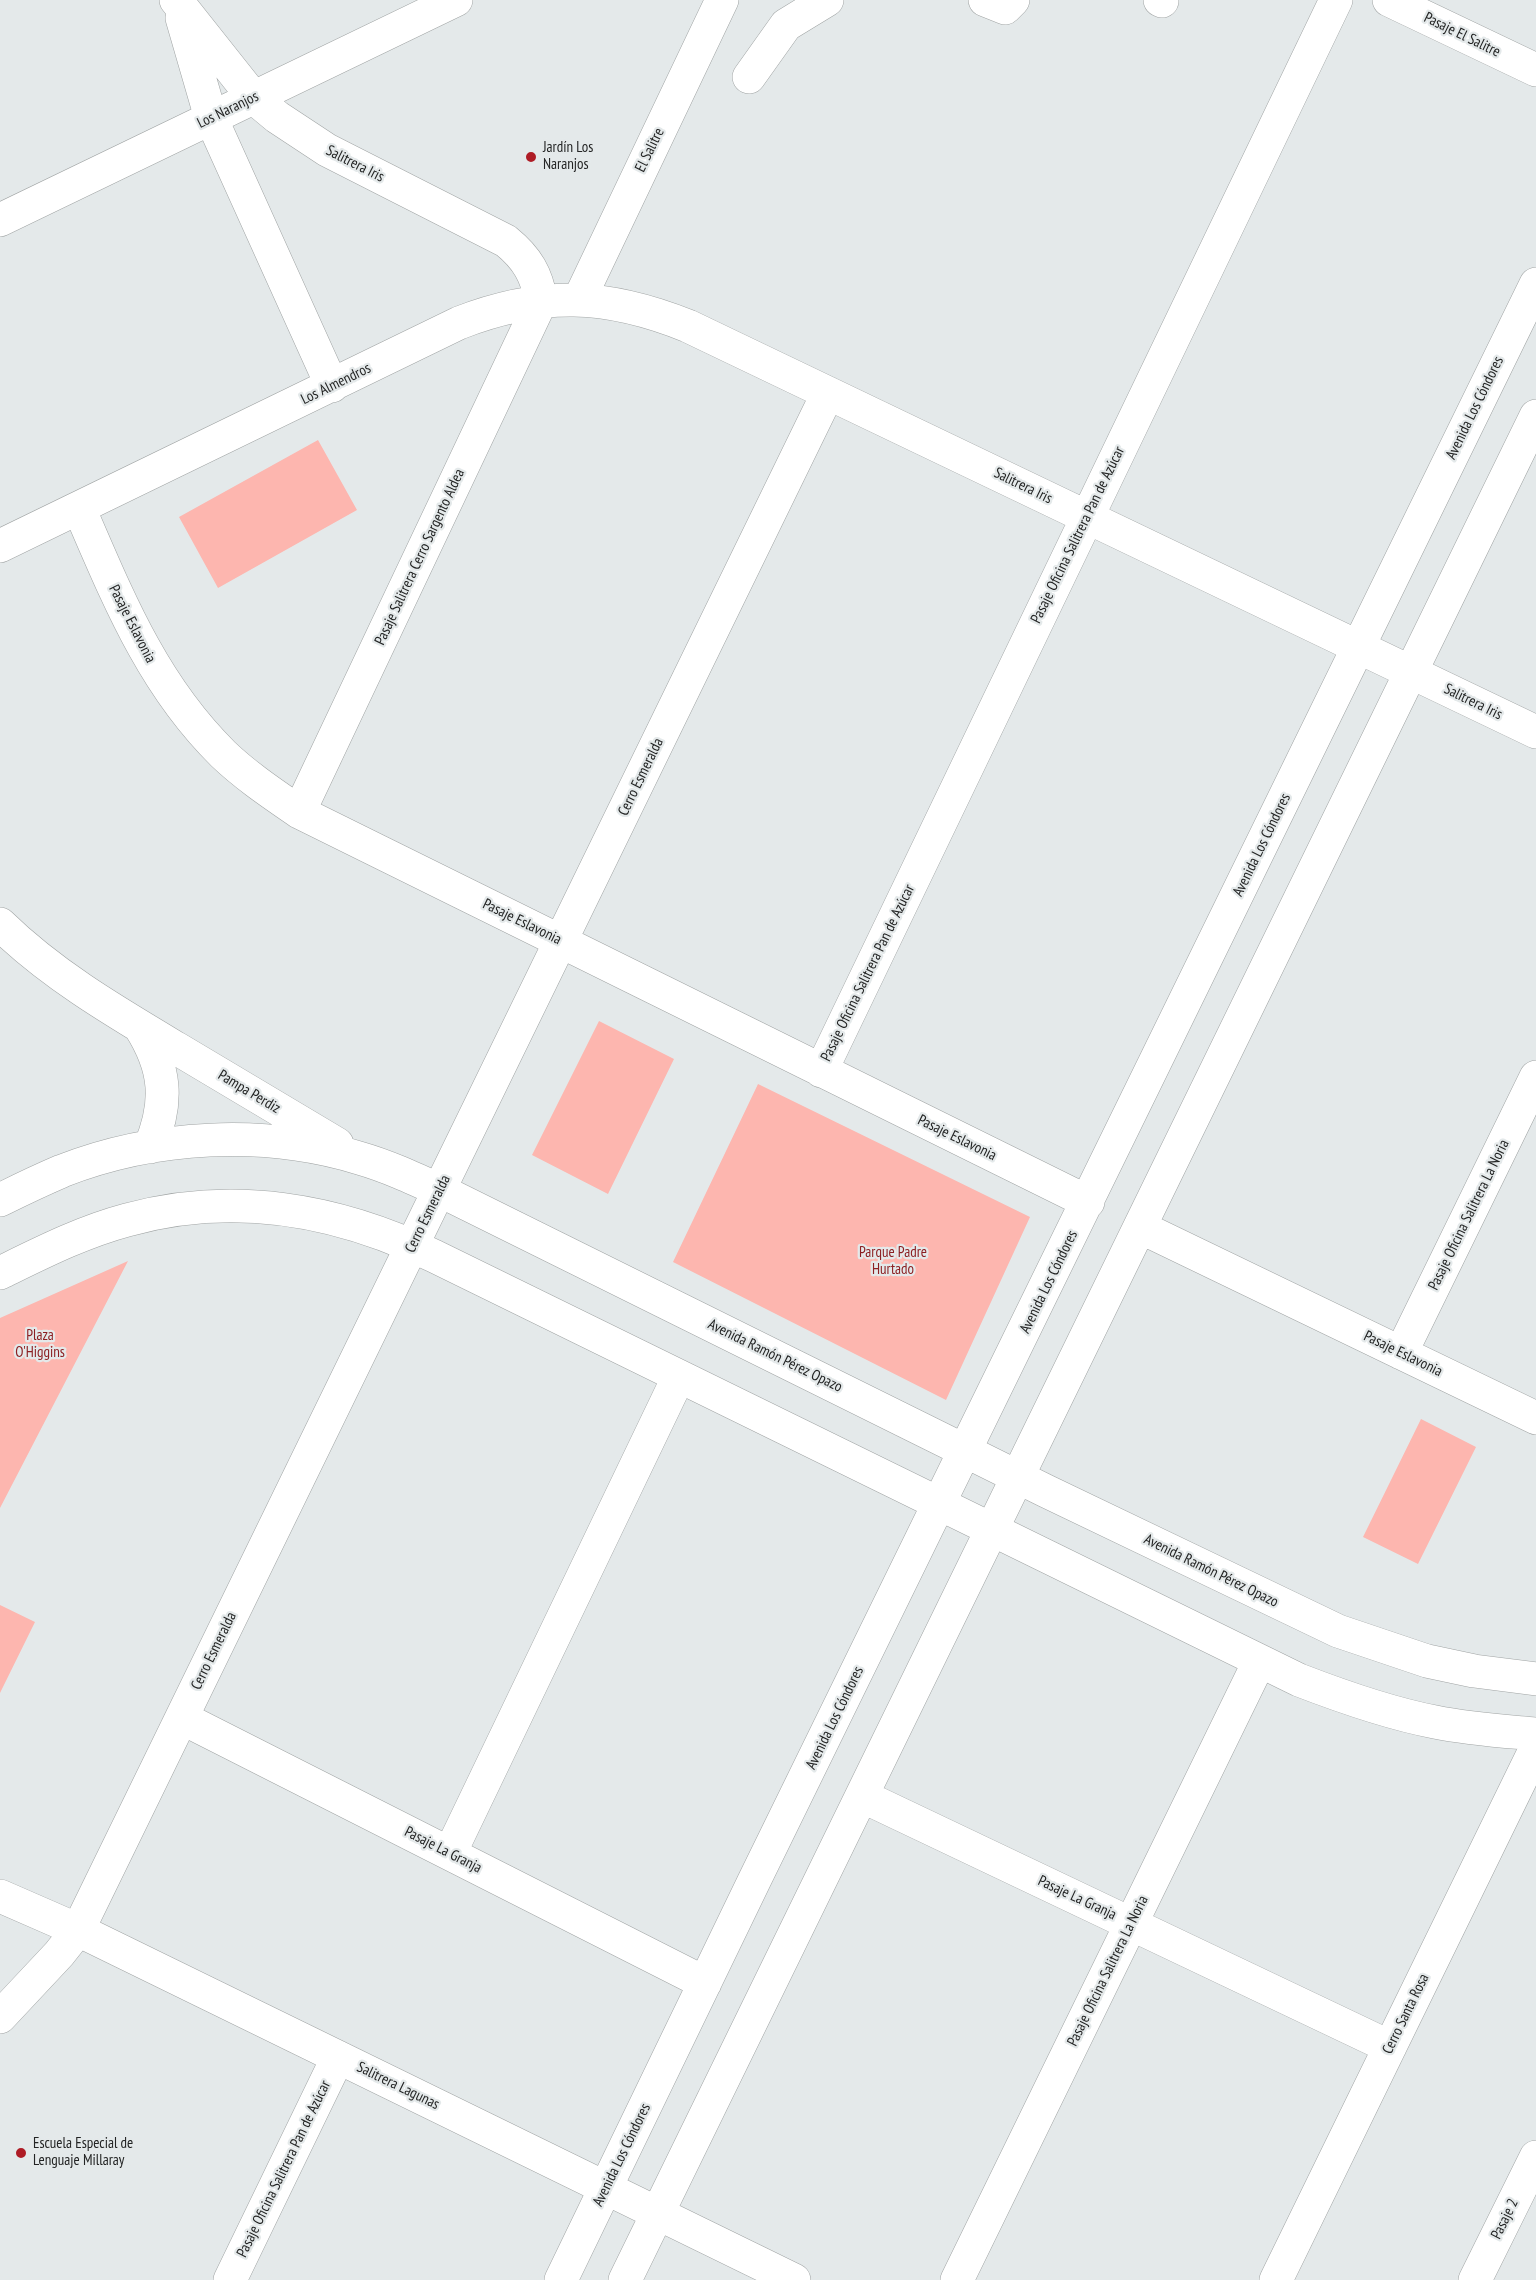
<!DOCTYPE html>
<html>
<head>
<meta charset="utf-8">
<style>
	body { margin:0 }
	canvas { display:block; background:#e4e9ea }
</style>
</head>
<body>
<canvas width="1536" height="2280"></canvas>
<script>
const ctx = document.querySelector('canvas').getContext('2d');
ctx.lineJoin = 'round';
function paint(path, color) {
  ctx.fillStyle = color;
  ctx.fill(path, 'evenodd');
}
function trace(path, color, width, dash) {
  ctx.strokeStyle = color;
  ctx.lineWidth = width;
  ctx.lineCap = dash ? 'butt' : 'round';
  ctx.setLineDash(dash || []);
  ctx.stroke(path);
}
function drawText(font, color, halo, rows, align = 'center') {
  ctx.font = font + ' "PT Sans Narrow",sans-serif';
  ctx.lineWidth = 4.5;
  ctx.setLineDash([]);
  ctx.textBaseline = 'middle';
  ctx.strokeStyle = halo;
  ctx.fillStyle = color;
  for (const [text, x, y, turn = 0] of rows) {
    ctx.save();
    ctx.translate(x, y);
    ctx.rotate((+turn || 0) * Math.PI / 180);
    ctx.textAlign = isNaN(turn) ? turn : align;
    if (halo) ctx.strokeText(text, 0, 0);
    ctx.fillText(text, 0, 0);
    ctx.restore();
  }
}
const green = new Path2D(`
	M318,440L357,510L218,588L179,517Z
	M599,1021L674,1059L608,1194L532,1155Z
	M758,1084L1030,1217L946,1400L673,1262Z
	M128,1261L0,1508V1318Z
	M1421,1419L1476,1447L1418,1564L1363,1537Z
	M0,1605L35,1622L0,1693Z`);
const minor = new Path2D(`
	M176,0L253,97L277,117L327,150L506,241C527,258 537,275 541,301L299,812
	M985,0L1005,8L1013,0
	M1160,0L1162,1
	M1389,0L1536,70
	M182,18L211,118L332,386
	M749,77L786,25L827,0
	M0,220L456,0
	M579,300L722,0
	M79,508C118,598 152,684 223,754C246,776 273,794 299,812L1088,1202
	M0,546L459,323C542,291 606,293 688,326L1536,732
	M0,924C51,974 114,1011 176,1048C229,1080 283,1112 337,1144
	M140,1027C166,1068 169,1102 150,1147
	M821,1071L1336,0
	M0,1200C20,1190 41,1180 62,1171C154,1135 264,1129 359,1158C387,1166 413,1178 439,1190L1046,1491L1338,1631L1427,1661L1474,1671L1536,1679
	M1140,1227L1536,1418
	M0,1273C41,1253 82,1232 127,1220C232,1191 337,1209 434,1256L1299,1680C1343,1697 1388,1713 1435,1722C1469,1729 1502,1731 1536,1734
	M1401,1353L1536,1077
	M182,1718L705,1983
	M862,1796L1390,2047
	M450,1853L679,1376
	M0,1896L78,1930L794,2280
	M0,2017L59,1954L78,1930L828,393
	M230,2280L338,2057
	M561,2280L755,1879L1536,284
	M625,2280L1536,416
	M957,2280L1259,1662
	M1276,2280L1536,1748
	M1475,2280L1536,2157`);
const markers = [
	[531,157,6,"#ae1c25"],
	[21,2153,6,"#ae1c25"]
];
const streetNames = [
	["Pasaje El Salitre",1462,35,26],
	["Los Naranjos",228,110,-26],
	["El Salitre",650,150,-64],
	["Salitrera Iris",355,164,27],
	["Los Almendros",336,384,-26],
	["Avenida Los Cóndores",1475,408,-64],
	["Salitrera Iris",1023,486,26],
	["Pasaje Oficina Salitrera Pan de Azúcar",1078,535,-64],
	["Pasaje Salitrera Cerro Sargento Aldea",420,557,-65],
	["Pasaje Eslavonia",132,624,63],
	["Salitrera Iris",1473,702,26],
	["Cerro Esmeralda",641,777,-64],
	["Avenida Los Cóndores",1262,845,-64],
	["Pasaje Eslavonia",522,922,26],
	["Pasaje Oficina Salitrera Pan de Azúcar",868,973,-64],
	["Pampa Perdiz",249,1092,31],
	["Pasaje Eslavonia",957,1138,26],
	["Cerro Esmeralda",428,1214,-64],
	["Pasaje Oficina Salitrera La Noria",1469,1215,-64],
	["Avenida Los Cóndores",1049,1282,-64],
	["Pasaje Eslavonia",1403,1354,26],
	["Avenida Ramón Pérez Opazo",775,1356,26],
	["Avenida Ramón Pérez Opazo",1211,1571,26],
	["Cerro Esmeralda",214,1651,-64],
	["Avenida Los Cóndores",835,1718,-64],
	["Pasaje La Granja",443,1850,27],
	["Pasaje La Granja",1077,1898,25],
	["Pasaje Oficina Salitrera La Noria",1108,1971,-64],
	["Cerro Santa Rosa",1406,2014,-64],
	["Salitrera Lagunas",398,2086,26],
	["Avenida Los Cóndores",622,2155,-64],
	["Pasaje Oficina Salitrera Pan de Azúcar",284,2169,-64],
	["Pasaje 2",1505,2219,-64]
];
const poiNames = [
	["Jardín Los",543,148],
	["Naranjos",543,165],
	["Escuela Especial de",33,2144],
	["Lenguaje Millaray",33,2161]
];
const parkNames = [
	["Parque Padre",893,1253],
	["Hurtado",893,1270],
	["Plaza",40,1336],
	["O'Higgins",40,1353]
];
paint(green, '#fdb6af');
trace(minor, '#a0a4a4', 34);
trace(minor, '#fff', 33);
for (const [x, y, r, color] of markers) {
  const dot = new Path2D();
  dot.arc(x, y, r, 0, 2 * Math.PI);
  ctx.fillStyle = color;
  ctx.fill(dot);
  trace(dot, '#e4e9ea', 2);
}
drawText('15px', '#232424', '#e4e9ea', streetNames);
drawText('15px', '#232424', '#e4e9ea', poiNames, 'left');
drawText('15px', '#8c2023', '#e4e9ea', parkNames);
</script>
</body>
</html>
